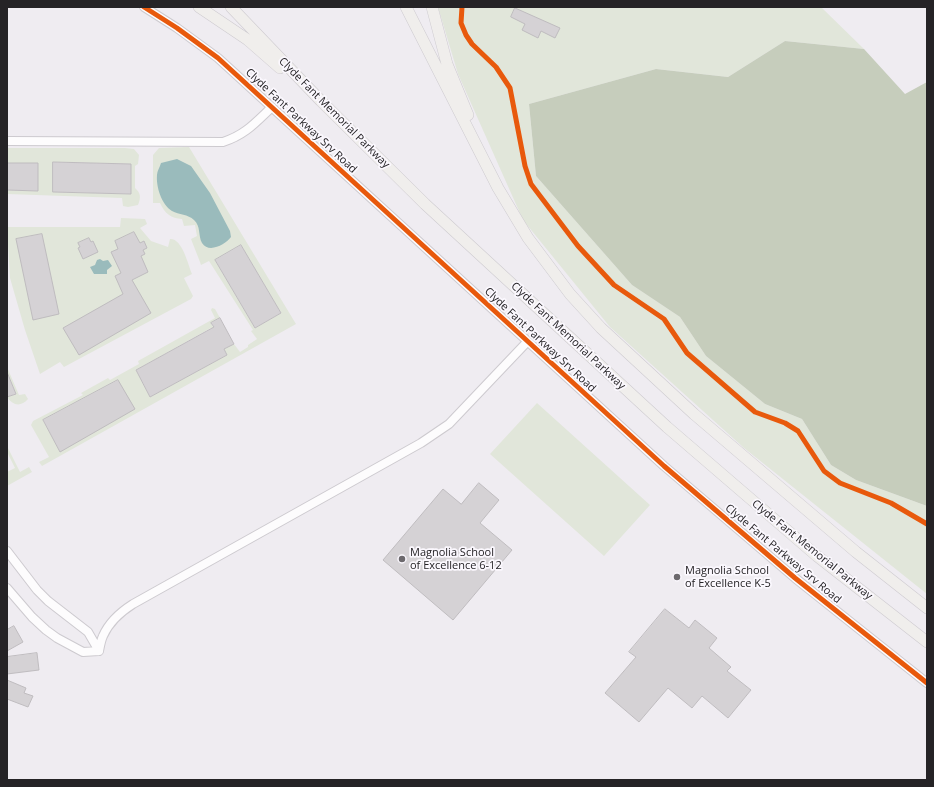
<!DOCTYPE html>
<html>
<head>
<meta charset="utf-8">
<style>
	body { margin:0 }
	#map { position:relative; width:934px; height:787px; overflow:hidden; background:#efecf1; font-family:"Open Sans",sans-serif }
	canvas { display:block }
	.frame { position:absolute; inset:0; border:8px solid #252326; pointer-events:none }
</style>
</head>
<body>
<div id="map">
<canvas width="934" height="787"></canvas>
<div class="frame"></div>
</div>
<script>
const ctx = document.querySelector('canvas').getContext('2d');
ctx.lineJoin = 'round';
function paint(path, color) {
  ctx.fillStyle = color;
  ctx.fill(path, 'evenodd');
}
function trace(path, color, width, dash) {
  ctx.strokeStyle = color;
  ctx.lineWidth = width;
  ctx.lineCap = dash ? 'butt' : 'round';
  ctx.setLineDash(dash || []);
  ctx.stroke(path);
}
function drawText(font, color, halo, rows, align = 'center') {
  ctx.font = font + ' "Open Sans",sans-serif';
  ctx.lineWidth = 3.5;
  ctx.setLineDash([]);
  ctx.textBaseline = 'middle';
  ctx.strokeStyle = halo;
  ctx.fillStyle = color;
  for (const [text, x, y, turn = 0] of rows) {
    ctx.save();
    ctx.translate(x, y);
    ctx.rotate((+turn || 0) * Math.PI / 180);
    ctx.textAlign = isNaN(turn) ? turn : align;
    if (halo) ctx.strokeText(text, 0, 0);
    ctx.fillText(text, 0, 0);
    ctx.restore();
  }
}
const green = new Path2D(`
	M438,7H821L864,49L785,41L728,77L656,69L529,104L536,176L632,285L680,317L706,356L765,404L802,419L831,465L856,480L927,506V594L744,448L610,327L523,220L458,74Z
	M189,147L296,324L42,466L39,462L49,457L31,425L33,421L83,395L81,393L108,378L110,380L139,364L138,361L215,318L211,310L212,308L215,309L220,318L211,323L225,348L234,344L240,352L248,347V345L257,339L251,331L253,330L209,261L201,265L200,262L191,239L197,236L195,225L184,226L182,219C171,218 165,214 160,203H153V155L159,148ZM241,245L281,313L255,328L215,260ZM211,328L227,355L150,397L136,370ZM118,380L60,451L43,420Z
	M7,148H125L134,149L139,155L138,164L135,166V188C141,193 141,198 138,205L128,207L123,206L122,198L7,194V190L38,191V164L7,163ZM53,162L131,164V194L53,192Z
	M121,218L145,219L147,224L140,228L151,241L168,247L170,239C182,238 188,264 192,274L184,278L193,296L191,299L64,367L60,362L40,374L25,330L10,278L7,227H120Z
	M7,367L19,395L25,394L28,399C21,407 13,406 7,397L16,394L7,371Z
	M537,403L650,505L604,556L490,454Z
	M7,446L20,472L29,467L32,472L7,486V472L15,468L7,452Z`);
const forest = new Path2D(`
	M785,41L864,49L905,94L927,82V506L856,480L831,465L802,419L765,404L706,356L680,317L632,285L536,176L529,104L656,69L728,77Z`);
const water = new Path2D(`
	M177,159L191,166L210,193L230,231L231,237C226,244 209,254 202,243C198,236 201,226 194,220C188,214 179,215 172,211C161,204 156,186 157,175C157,171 160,167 161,163Z
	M100,259L103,261L108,260L112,266L107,270V274H94L90,267L95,265L97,260Z`);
const building = new Path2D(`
	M515,8L560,28L555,38L541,31L538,38L522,30L525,24L511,17Z
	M53,162L131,164V194L53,192Z
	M7,163H38V191L7,190Z
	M134,232L140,243L144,241L147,248L143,250L145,254L141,256L148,272L132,280L151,313L79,355L63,328L123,294L115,276L121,273L111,252L118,249L115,241Z
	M42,234L59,314L33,320L16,239Z
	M89,238L91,242L93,241L98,252L83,259L78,248L80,247L78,243Z
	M241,245L281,313L255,328L215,260Z
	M220,318L234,344L224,349L227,355L150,397L136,370L214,327L211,323Z
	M7,372L16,394L7,397Z
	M118,380L135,409L60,452L43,420Z
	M479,483L499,500L480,523L512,550L453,620L383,560L443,489L461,504Z
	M665,609L689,628L695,620L717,638L709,648L731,667L727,671L751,690L728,718L702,696L692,708L668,688L639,722L605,693L636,657L629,652Z
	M14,626L23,642L7,651V630Z
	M37,653L39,670L7,674V657Z
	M7,680L26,688L24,693L33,696L28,707L7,699Z`);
const minor = new Path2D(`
	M144,7L177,28L218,58L664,466L795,578L927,683
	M7,141L223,142C245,135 255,123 272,107
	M7,551L37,590L48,601L88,632L99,651
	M7,588L32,617L46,630L57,638L83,652L99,651
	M99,651C100,646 101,640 103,636C109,622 122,611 133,604L421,443L449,424L527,342`);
const secondary = new Path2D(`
	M199,7L248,40L280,68
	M231,7L321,101L425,204L667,427L817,556L927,642
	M406,7L498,188L528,238L570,294L601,328L694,414L856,552L927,608
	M432,7L447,64L468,115`);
const cycleway = new Path2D(`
	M144,7L177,28L218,58L664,466L795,578L927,683
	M462,7L461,23L466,35L472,44L496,67L510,88L525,166L531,184L578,246L614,285L664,319L687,353L755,412L785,423L798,431L824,471L840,483L891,503L927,524`);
const markers = [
	[402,559,4,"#6c696d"],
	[677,577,4,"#6c696d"]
];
const streetNames = [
	["Clyde Fant Memorial Parkway",334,113,45],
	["Clyde Fant Parkway Srv Road",301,121,43],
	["Clyde Fant Memorial Parkway",568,336,43],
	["Clyde Fant Parkway Srv Road",540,340,43],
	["Clyde Fant Memorial Parkway",812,550,39],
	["Clyde Fant Parkway Srv Road",783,554,40]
];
const poiNames = [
	["Magnolia School",410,553],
	["of Excellence 6-12",410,566],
	["Magnolia School",685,571],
	["of Excellence K-5",685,584]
];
paint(green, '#e1e6da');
paint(forest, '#c6cdbc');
paint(water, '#9abbbc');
paint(building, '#d5d2d5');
trace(building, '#bfbcbf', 1);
trace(minor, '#cdcacf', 10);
trace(secondary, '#cdcacf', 12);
trace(minor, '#fdfcfd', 8);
trace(secondary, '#f0eeec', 11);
trace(cycleway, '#e8590c', 5);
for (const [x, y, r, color] of markers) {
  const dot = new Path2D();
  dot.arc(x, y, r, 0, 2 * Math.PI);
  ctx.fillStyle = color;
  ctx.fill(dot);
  trace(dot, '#fbf8fe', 1.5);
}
drawText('11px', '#252326', '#fbf8fe', streetNames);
drawText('11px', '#252326', '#fbf8fe', poiNames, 'left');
</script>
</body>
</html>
